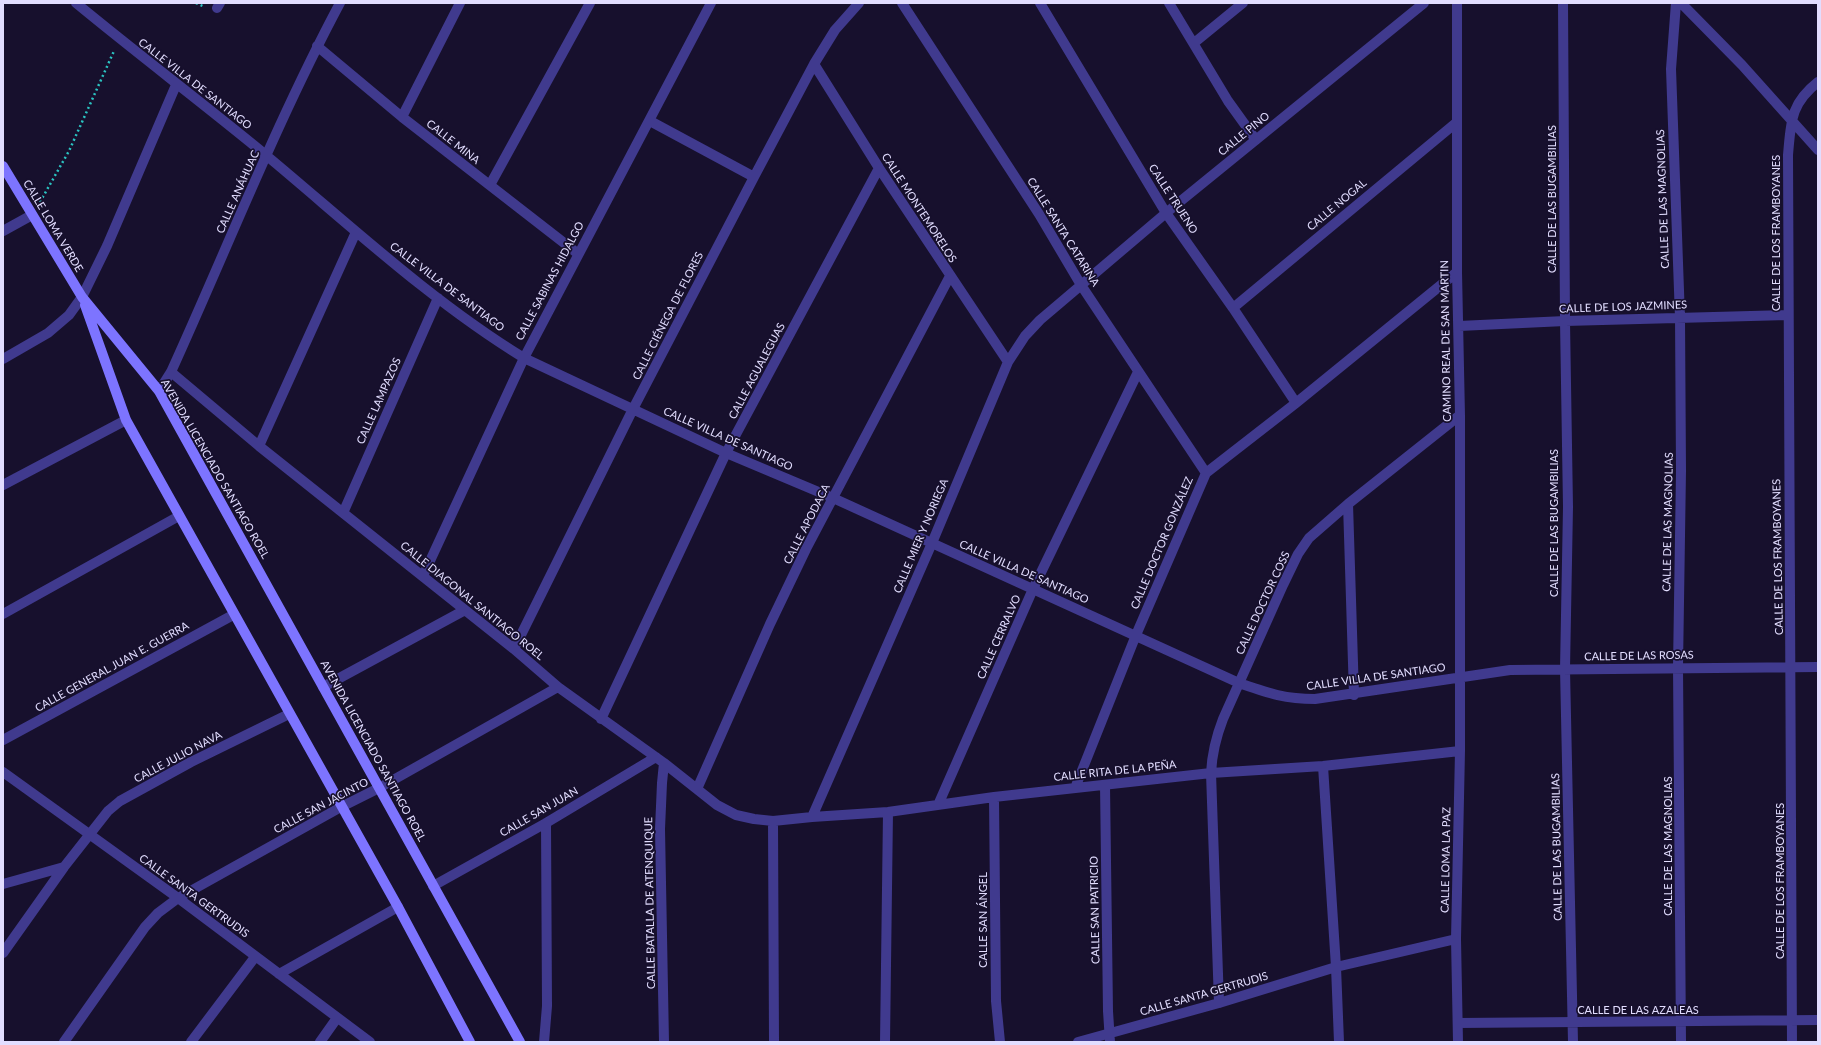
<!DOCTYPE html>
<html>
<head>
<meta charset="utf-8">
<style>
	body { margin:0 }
	#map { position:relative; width:1821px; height:1045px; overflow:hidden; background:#17102d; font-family:Lato,sans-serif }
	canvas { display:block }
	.frame { position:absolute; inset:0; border:4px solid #e2ddff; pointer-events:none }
</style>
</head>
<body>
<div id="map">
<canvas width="1821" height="1045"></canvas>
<div class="frame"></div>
</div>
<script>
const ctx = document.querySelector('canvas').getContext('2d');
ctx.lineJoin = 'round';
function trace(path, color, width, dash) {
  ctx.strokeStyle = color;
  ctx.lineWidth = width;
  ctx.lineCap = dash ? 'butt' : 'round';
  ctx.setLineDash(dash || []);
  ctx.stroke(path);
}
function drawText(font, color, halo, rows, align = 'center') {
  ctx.font = font + ' Lato,sans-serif';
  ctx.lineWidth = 3.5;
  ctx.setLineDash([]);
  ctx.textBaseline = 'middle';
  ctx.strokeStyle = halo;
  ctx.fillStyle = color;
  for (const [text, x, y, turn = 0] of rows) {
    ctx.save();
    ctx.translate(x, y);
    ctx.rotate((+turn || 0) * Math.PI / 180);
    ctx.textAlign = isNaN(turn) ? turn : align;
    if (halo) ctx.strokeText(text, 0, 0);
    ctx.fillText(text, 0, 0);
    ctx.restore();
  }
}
const path = new Path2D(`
	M196,3L205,7
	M40,202L69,151L114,51`);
const street = new Path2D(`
	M76,3C139,55 204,104 267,156C351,226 431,301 524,358L726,453L833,498L1239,683C1268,693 1284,699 1315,699L1510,670L1818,667
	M902,3L1039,214L1081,285L1206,473
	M1040,3L1166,213L1233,308L1296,403
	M1169,3L1228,101L1256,140
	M1457,3V272L1460,415V751L1456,939L1458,1042
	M1563,3L1565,321L1568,507L1565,669L1573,1042
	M1676,3L1671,69L1680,318L1681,471L1678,667L1681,1042
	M1681,3L1742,65L1818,150
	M217,8L220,3
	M1194,43L1243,3
	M317,46L402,117L577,253
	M814,64L879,168L1008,362
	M402,117L460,3
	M650,121L754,177
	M490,185L590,3
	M3,231L32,215
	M1233,308L1457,122
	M1459,326L1565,321L1788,315
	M3,359L48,333L69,315L82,297L107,246L176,85
	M171,372L259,446L514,649L558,687L664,763L717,805L736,815L754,819L773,821L812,817L888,812L994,797L1211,773L1323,766L1460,751
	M159,391L171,372C227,249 276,123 340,3
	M259,446L356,232
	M3,485L126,420
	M1348,504L1354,695
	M343,513L438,298
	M423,576L524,358L711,3
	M3,614L179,516
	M514,649L633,409L754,177L814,64L835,30L859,3
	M323,687L465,610
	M601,719L726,453L879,168
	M3,740L233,615
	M1323,766L1336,967L1339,1042
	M3,772L178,898L370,1042
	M1105,785L1108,1011L1110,1042
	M1075,788L1136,635L1206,473L1296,403L1457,272
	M697,789L770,624L806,549L950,276
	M994,797L996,1001L1000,1042
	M938,805L1033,589L1138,372
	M812,817L932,543L1008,362L1025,336L1040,320L1166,213L1424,3
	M773,821L774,1042
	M3,884L64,867
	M433,886L546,823L656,757
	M3,953L64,867L108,811L120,801L191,762L289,714
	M279,974L398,907
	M1219,1003L1211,773C1212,753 1216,737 1223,719L1283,585L1298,554L1309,538L1348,504L1460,415
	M1458,1023L1818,1020
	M64,1042L145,927L158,913L178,898L341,807L379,788L558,687
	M191,1042L255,957
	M320,1042L337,1018
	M544,1042L547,1006L546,823
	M664,1042L660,829L662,783L664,763
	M885,1042L888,812
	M1078,1042L1219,1003L1336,967L1456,939
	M1792,1042L1788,155C1791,122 1790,104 1818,82`);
const secondary = new Path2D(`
	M3,166L82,297L159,391L520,1042
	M85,305L126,420L398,907L470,1042`);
const streetNames = [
	["CALLE VILLA DE SANTIAGO",195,84,38],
	["CALLE PINO",1244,134,-39],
	["CALLE MINA",453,142,38],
	["CALLE ANÁHUAC",238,192,-66],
	["CALLE TRUENO",1173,199,57],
	["CALLE DE LAS BUGAMBILIAS",1552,199,-90],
	["CALLE DE LAS MAGNOLIAS",1663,199,-92],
	["CALLE NOGAL",1337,205,-40],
	["CALLE MONTEMORELOS",919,208,57],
	["CALLE LOMA VERDE",53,226,59],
	["CALLE SANTA CATARINA",1063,232,58],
	["CALLE DE LOS FRAMBOYANES",1776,233,-90],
	["CALLE SABINAS HIDALGO",550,281,-62],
	["CALLE VILLA DE SANTIAGO",447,287,37],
	["CALLE DE LOS JAZMINES",1623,307,-2],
	["CALLE CIÉNEGA DE FLORES",668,316,-63],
	["CAMINO REAL DE SAN MARTIN",1446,341,-91],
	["CALLE AGUALEGUAS",757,371,-62],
	["CALLE LAMPAZOS",379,401,-66],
	["CALLE VILLA DE SANTIAGO",728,439,24],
	["AVENIDA LICENCIADO SANTIAGO ROEL",215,469,60],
	["CALLE DE LAS MAGNOLIAS",1668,522,-89],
	["CALLE DE LAS BUGAMBILIAS",1554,523,-90],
	["CALLE APODACA",807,524,-63],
	["CALLE MIER Y NORIEGA",921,536,-67],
	["CALLE DOCTOR GONZÁLEZ",1162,543,-67],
	["CALLE DE LOS FRAMBOYANES",1778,557,-91],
	["CALLE VILLA DE SANTIAGO",1024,572,24],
	["CALLE DIAGONAL SANTIAGO ROEL",472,601,39],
	["CALLE DOCTOR COSS",1263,603,-65],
	["CALLE CERRALVO",999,637,-66],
	["CALLE DE LAS ROSAS",1639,656,-1],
	["CALLE GENERAL JUAN E. GUERRA",112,667,-29],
	["CALLE VILLA DE SANTIAGO",1376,677,-8],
	["AVENIDA LICENCIADO SANTIAGO ROEL",373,751,61],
	["CALLE JULIO NAVA",178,757,-28],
	["CALLE RITA DE LA PEÑA",1115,771,-6],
	["CALLE SAN JACINTO",321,806,-28],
	["CALLE SAN JUAN",539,812,-30],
	["CALLE DE LAS MAGNOLIAS",1668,846,-90],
	["CALLE DE LAS BUGAMBILIAS",1557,847,-91],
	["CALLE LOMA LA PAZ",1446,860,-89],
	["CALLE DE LOS FRAMBOYANES",1780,881,-90],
	["CALLE SANTA GERTRUDIS",194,896,36],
	["CALLE BATALLA DE ATENQUIQUE",650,903,-91],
	["CALLE SAN PATRICIO",1095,910,-91],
	["CALLE SAN ÁNGEL",983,920,-90],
	["CALLE SANTA GERTRUDIS",1204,994,-16],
	["CALLE DE LAS AZALEAS",1638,1010]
];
trace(path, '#2bc4c2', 2.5, [2, 3]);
trace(street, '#403a8e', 10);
trace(secondary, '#7d74ff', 10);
drawText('11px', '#e2ddff', '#17102d', streetNames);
</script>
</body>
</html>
